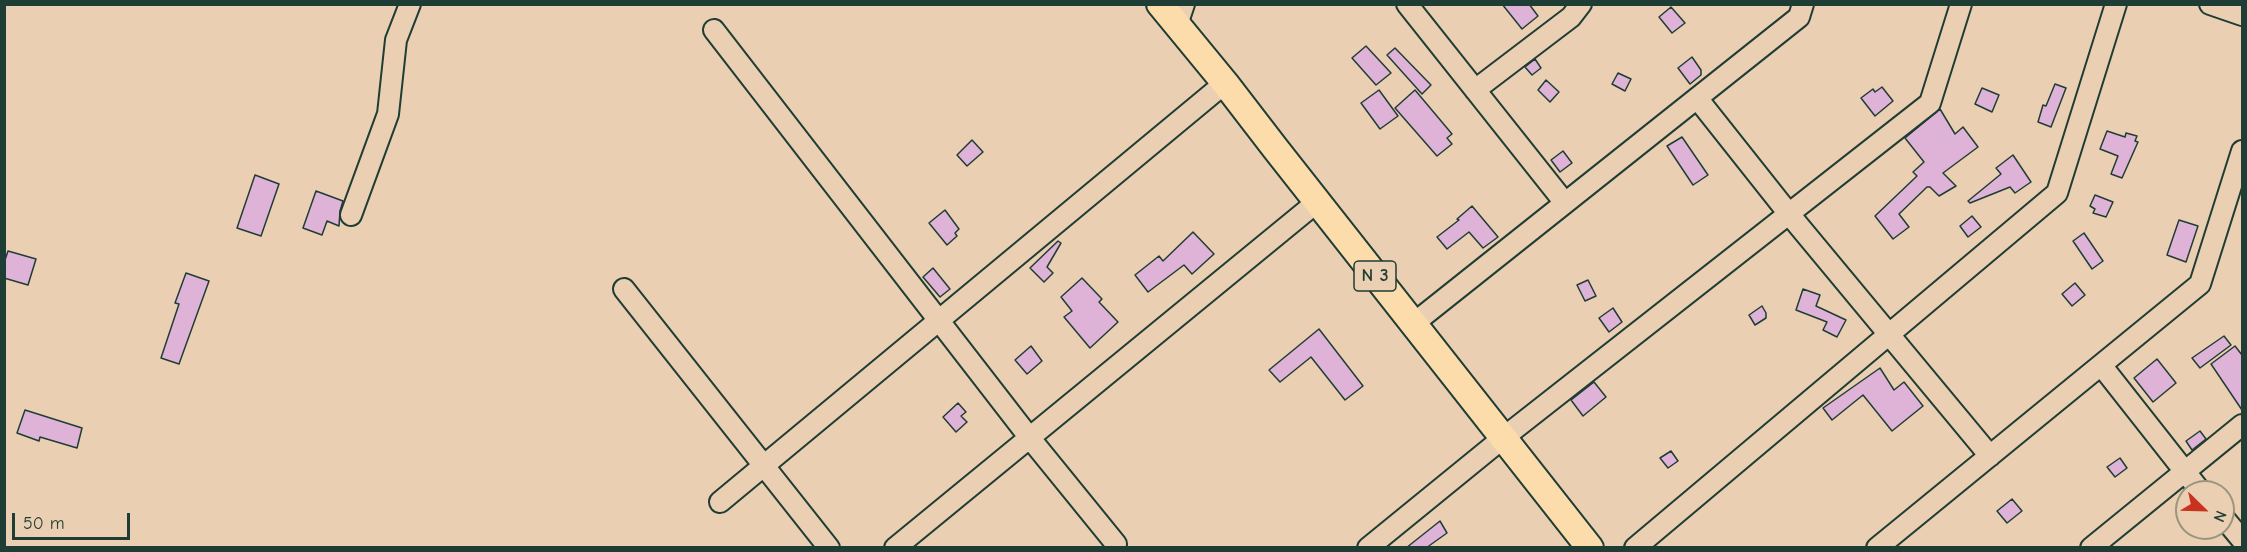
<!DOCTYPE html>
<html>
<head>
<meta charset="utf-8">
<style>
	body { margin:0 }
	#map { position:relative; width:2247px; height:552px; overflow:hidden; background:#ebcfb2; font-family:"Comic Neue",sans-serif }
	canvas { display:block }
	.frame { position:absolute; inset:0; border:6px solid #1f3d34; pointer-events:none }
	.north { position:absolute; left:2175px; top:480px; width:60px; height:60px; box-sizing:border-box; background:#ebcfb2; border:2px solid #999580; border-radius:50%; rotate:113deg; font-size:16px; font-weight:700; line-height:24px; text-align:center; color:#1f3d34 }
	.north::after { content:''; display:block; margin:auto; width:21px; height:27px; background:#c8321e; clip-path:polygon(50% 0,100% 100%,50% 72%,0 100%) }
	.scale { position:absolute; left:12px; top:513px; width:118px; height:27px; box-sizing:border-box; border:3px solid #1f3d34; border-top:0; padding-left:8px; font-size:18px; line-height:21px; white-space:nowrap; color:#1f3d34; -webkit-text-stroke:4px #ebcfb2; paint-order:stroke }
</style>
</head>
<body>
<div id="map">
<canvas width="2247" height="552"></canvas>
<div class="frame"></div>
<div class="north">N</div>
<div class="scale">50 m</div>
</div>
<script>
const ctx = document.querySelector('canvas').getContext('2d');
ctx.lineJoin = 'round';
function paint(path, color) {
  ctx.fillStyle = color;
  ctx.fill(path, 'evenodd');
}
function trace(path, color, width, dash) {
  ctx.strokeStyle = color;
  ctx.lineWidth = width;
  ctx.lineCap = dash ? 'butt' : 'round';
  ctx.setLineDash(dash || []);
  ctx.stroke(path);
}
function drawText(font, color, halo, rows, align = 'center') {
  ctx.font = font + ' "Comic Neue",sans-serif';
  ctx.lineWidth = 4.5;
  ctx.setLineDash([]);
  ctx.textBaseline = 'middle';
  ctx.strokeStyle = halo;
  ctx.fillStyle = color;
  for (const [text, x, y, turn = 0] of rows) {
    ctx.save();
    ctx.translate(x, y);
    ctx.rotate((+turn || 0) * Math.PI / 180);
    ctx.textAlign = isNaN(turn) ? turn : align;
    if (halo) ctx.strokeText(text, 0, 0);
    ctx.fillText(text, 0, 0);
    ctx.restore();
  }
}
const building = new Path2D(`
	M1502,4H1529L1538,16L1522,29Z
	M1671,7L1685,23L1672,33L1659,17Z
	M1366,46L1391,73L1376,85L1352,58Z
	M1395,48L1431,85L1422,94L1387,55Z
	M1692,57L1701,70V75L1690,84L1678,68Z
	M1535,59L1541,68L1532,75L1525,67Z
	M1618,73L1631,79L1625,91L1612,84Z
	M1546,80L1559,92L1550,102L1538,90Z
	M2055,84L2066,88L2051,127L2038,122L2043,105L2046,106Z
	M1882,87L1893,101L1875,116L1861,98L1873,89L1875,92Z
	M1982,88L1999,95L1992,112L1975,104Z
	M1379,90L1398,116L1380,129L1361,103Z
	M1415,90L1452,134L1447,138L1452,144L1437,156L1395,108Z
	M1940,109L1955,134L1963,127L1978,147L1943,173L1956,186L1939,196L1930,187H1927L1899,214L1909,227L1893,239L1875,216L1917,176L1913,172L1924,162L1905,138Z
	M2107,131L2125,137L2126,133L2137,136L2135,141L2138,142L2122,178L2111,174L2118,156L2100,149Z
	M1682,137L1708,175L1693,185L1667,146Z
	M972,140L983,152L967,166L957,155Z
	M1563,151L1572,163L1560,172L1551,160Z
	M2013,155L2031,182L2015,193L2010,187L1970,203L1968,201L2001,174L1996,168Z
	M255,175L279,184L261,236L237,228Z
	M316,191L343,201L340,211L339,226L327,221L322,235L303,228Z
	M2095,195L2113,202L2106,217L2093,213L2095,209L2090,206Z
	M1472,206L1498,237L1483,248L1469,232L1447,249L1437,237L1459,220L1457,219Z
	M945,210L959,229L955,233L957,236L947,245L929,223Z
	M1972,216L1981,227L1968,237L1960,226Z
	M2179,220L2198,226L2186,262L2167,255Z
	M1193,232L1214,254L1192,274L1184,265L1148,292L1135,275L1159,256L1163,261Z
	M2084,233L2103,261L2092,269L2073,241Z
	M1058,241L1061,243L1047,267L1053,273L1044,282L1030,268Z
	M8,251L36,259L28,285L4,278V263Z
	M933,268L950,289L940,297L923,277Z
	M186,273L209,281L179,364L161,358L179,304L175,303Z
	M1082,278L1102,299L1099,302L1118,322L1090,348L1064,317L1072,311L1061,297Z
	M1588,280L1596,296L1585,301L1577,285Z
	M2075,283L2085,295L2072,306L2062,294Z
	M1803,289L1820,295L1816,306L1846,320L1837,337L1823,330L1827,322L1796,310Z
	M1762,306L1766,313V318L1755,325L1749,315Z
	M1613,308L1622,322L1609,332L1599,318Z
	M1319,329L1363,386L1345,400L1311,357L1280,382L1269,370Z
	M2224,336L2231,345L2200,368L2192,358Z
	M1031,346L1042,361L1027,374L1015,360Z
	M2235,346L2242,355V410L2211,364Z
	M2157,359L2176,383L2153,402L2134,378Z
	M1880,368L1894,390L1904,382L1923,406L1892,431L1863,395L1832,420L1823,408Z
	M1594,382L1606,397L1583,416L1571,400Z
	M958,403L966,412L961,416L967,422L956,432L943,417Z
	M25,410L82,428L77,448L40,437L39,441L17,433Z
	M2200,431L2206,439L2192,450L2186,441Z
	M1671,451L1678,461L1668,468L1660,458Z
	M2120,458L2127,468L2115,477L2107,467Z
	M2012,499L2022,511L2007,523L1997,511Z
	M1440,521L1447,533L1426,548H1406Z`);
const minor = new Path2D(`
	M1407,4L1565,203
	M2210,4L2242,15
	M1177,25L1184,4
	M714,30L1029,437L1116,544
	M1475,90L1571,17L1581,4
	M1697,98L1789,214L1990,456
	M351,215L388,114L396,40L410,4
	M624,289L829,548
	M1413,324L1799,17L1803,4
	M2101,365L2201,492
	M720,502L1225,83
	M2223,517L2242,540
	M895,548L1317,202
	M1368,548L1503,438L1930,103L1961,4
	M1635,548L2057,193L2116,4
	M1877,548L2200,284L2242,151
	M2091,548L2242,425`);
const major = new Path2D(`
	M1160,4L1225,83L1275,148L1590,548`);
const shields = [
	[1375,276,42]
];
const shieldNames = [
	["N 3",1375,276]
];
paint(building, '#dfb3d7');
trace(building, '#1f3d34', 1.5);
trace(minor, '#1f3d34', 24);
trace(major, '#1f3d34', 30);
trace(minor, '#ebcfb2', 20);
trace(major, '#fddcac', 26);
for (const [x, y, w] of shields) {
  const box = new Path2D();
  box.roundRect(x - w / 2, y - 15, w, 30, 4.5);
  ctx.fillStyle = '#ebcfb2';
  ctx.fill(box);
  trace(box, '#1f3d34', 1.5);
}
drawText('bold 18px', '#1f3d34', null, shieldNames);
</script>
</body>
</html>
